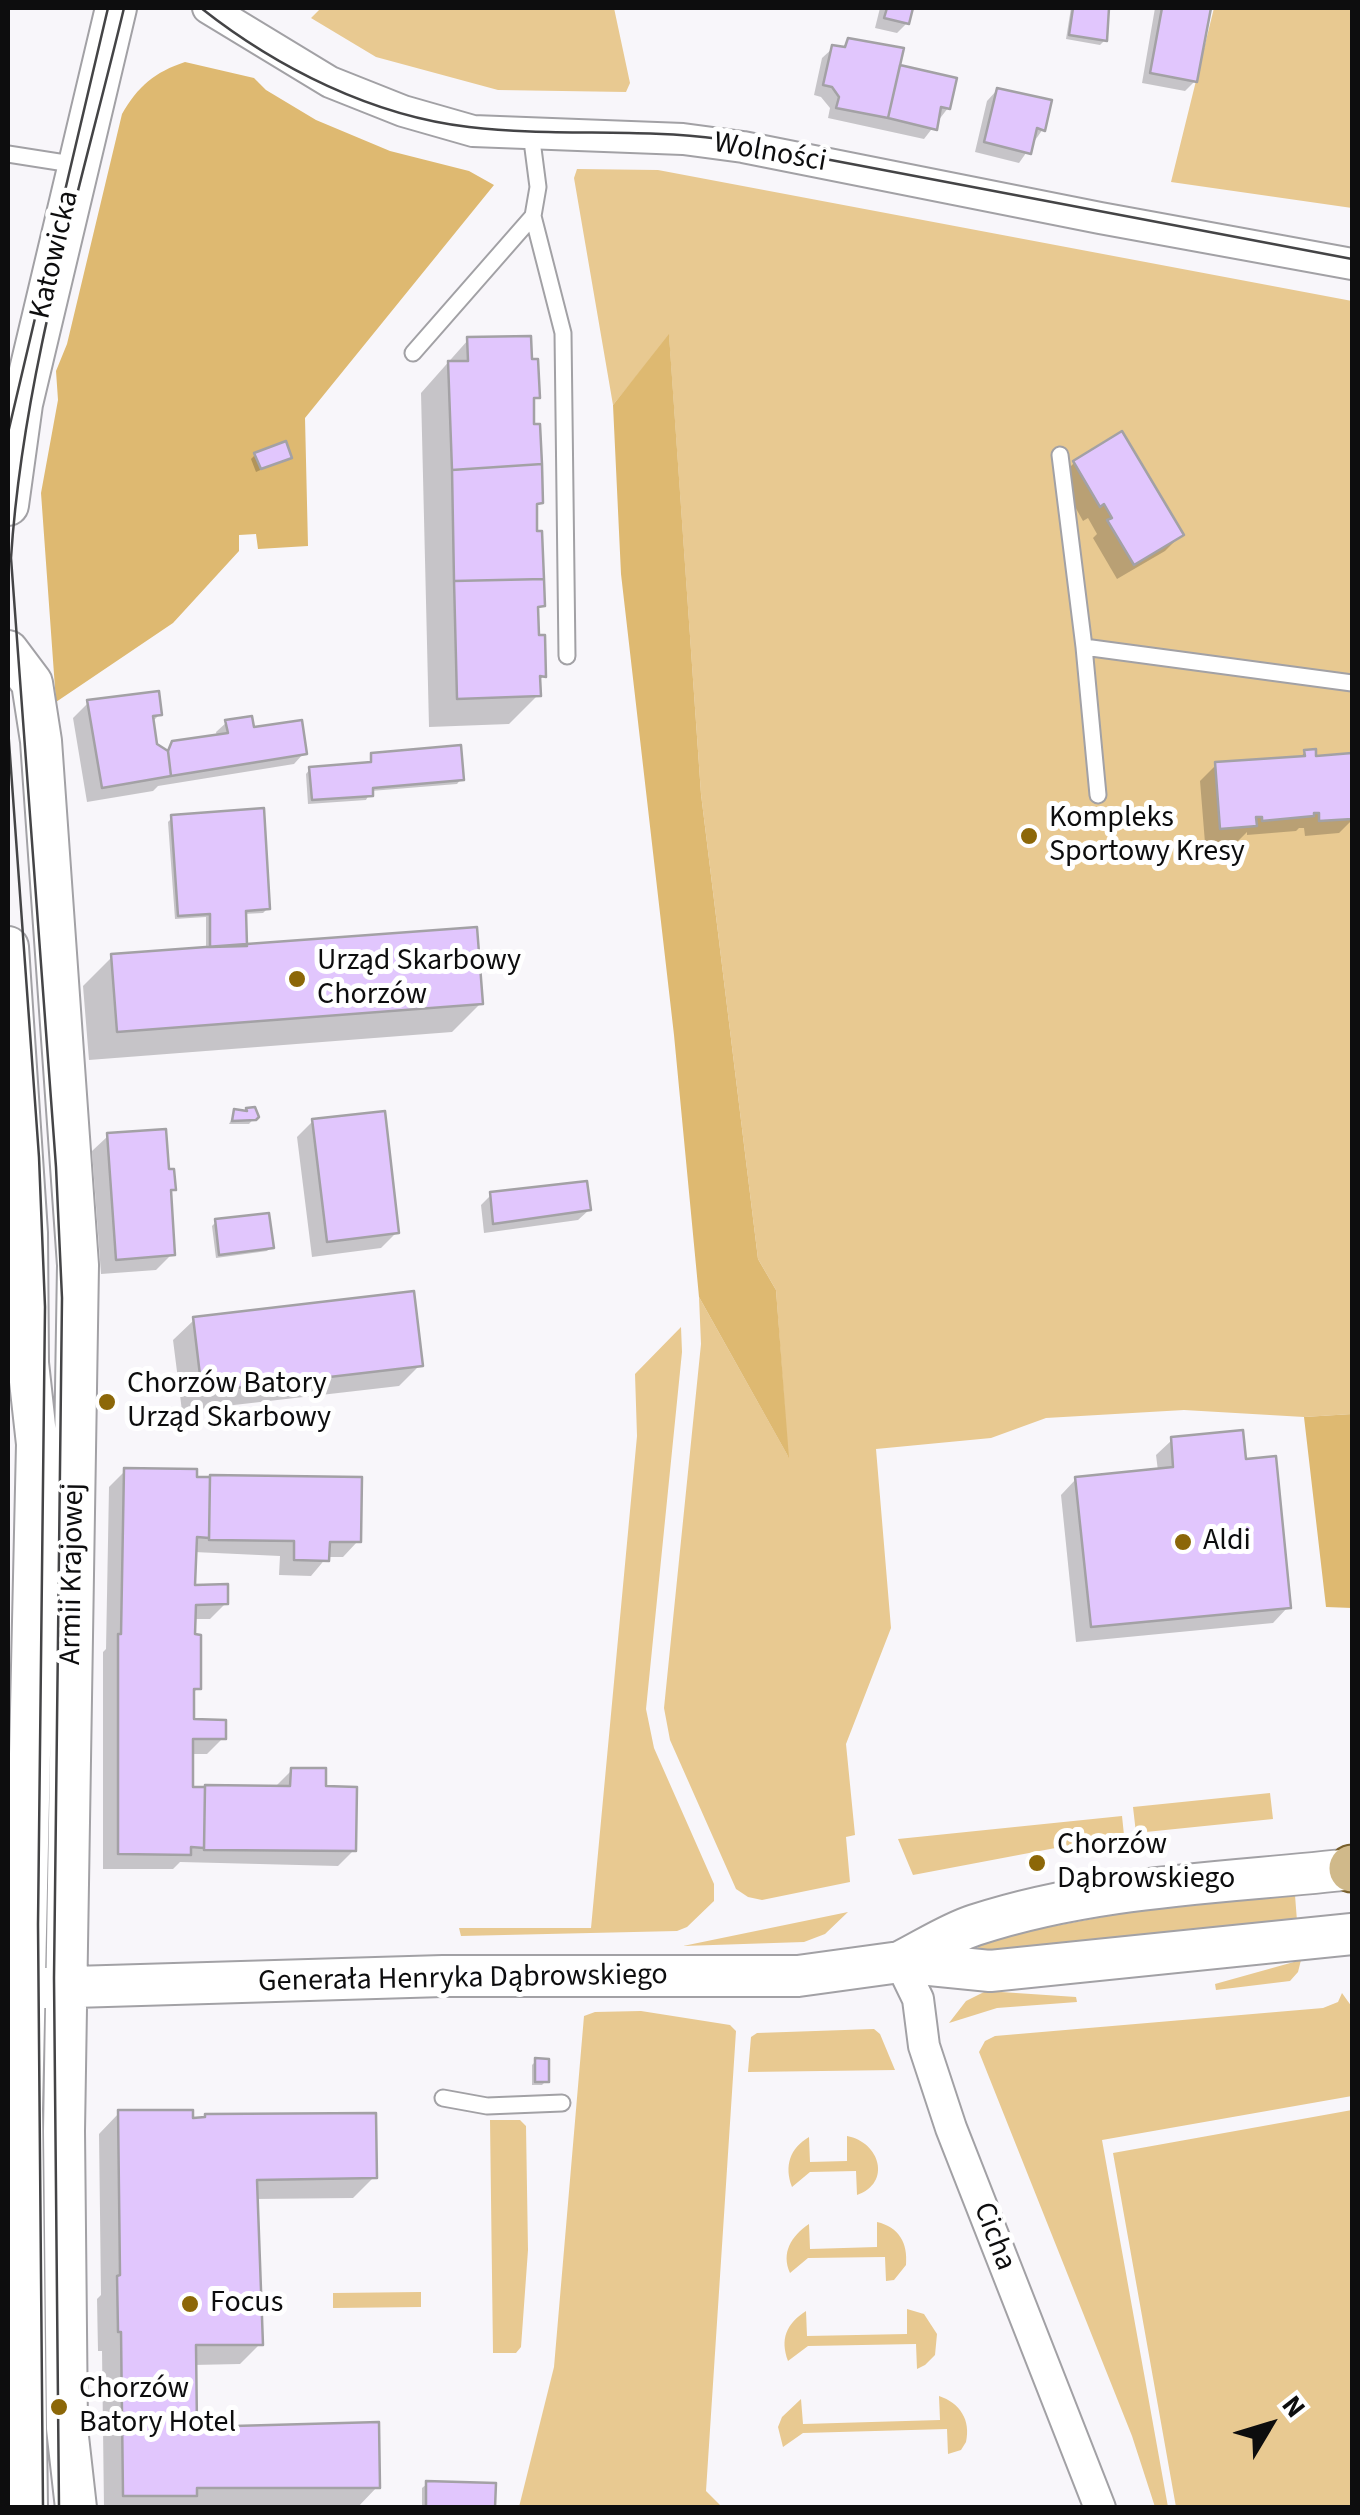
<!DOCTYPE html>
<meta charset="utf-8">
<style>
body{margin:0}
#map{position:relative;width:1360px;height:2515px;overflow:hidden;background:#f8f6fa;font-family:"Source Sans 3",sans-serif}
canvas{display:block}
.frame{position:absolute;inset:0;border:10px solid #0d0d0e;pointer-events:none}
.north{position:absolute;left:1220px;top:2375px;width:100px;height:100px;-webkit-text-stroke:8px #fff;paint-order:stroke;rotate:52deg;font-size:28px;font-weight:700;line-height:40px;text-align:center;color:#0d0d0e}
.north::after{content:'';display:block;margin:auto;width:35px;height:45px;background:#0d0d0e;clip-path:polygon(50% 0,100% 100%,50% 72%,0 100%)}
</style>
<div id="map">
<canvas width="1360" height="2515"></canvas>
<div class="frame"></div>
<div class="north">N</div>
</div>
<script>
const ctx = document.querySelector('canvas').getContext('2d');
ctx.lineJoin = 'round';
function paint(path, color) {
  ctx.fillStyle = color;
  ctx.fill(path, 'evenodd');
}
function trace(path, color, width, dash) {
  ctx.strokeStyle = color;
  ctx.lineWidth = width;
  ctx.lineCap = dash ? 'butt' : 'round';
  ctx.setLineDash(dash || []);
  ctx.stroke(path);
}
function write(font, color, halo, rows, align = 'center') {
  ctx.font = font + ' "Source Sans 3",sans-serif';
  ctx.lineWidth = 10;
  ctx.setLineDash([]);
  ctx.textBaseline = 'middle';
  ctx.strokeStyle = halo;
  ctx.fillStyle = color;
  for (const [text, x, y, turn = 0] of rows) {
    ctx.save();
    ctx.translate(x, y);
    ctx.rotate((+turn || 0) * Math.PI / 180);
    ctx.textAlign = isNaN(turn) ? turn : align;
    if (halo) ctx.strokeText(text, 0, 0);
    ctx.fillText(text, 0, 0);
    ctx.restore();
  }
}
paint(new Path2D(`
 M321,8H614L630,83L626,92L498,90L376,57L311,18Z
 M1214,8H1352V208L1171,182Z
 M577,169L658,170L1352,301V1414L1304,1417L1184,1410L1046,1418L991,1438L876,1449L891,1628L846,1744L855,1835L846,1837L850,1882L762,1900L748,1897L736,1889L670,1740L664,1708L701,1344L699,1297L788,1456L776,1290L758,1259L701,794L669,336L613,405L574,178Z
 M681,1327L682,1352L646,1709L654,1748L714,1884V1901L687,1927L677,1931L461,1936L459,1928H591L637,1436L635,1374Z
 M1270,1793L1273,1819L1136,1833L1133,1807Z
 M1122,1816L1124,1835L913,1875L898,1839Z
 M1295,1895L1297,1921L981,1952L977,1946L1017,1933L1129,1912Z
 M848,1912L825,1934L804,1942L683,1946Z
 M1301,1960L1298,1972L1290,1981L1216,1990L1215,1984Z
 M986,1991L1076,1997L1077,2002L997,2008L949,2023L966,2001Z
 M1342,1993L1352,2007V2096L1102,2140L1168,2507H1155L1132,2436L979,2052L985,2041L995,2036L1323,2008L1338,2002Z
 M641,2011L730,2025L736,2031L706,2491L722,2507H519L554,2367L584,2016L595,2012Z
 M874,2029L880,2034L895,2070L748,2072L751,2037L757,2033Z
 M1352,2110V2507H1176L1113,2153Z
 M490,2120H520L526,2126L528,2250L521,2347L516,2353H493Z
 M847,2136C880,2142 892,2183 857,2195L856,2171L810,2172L792,2187C784,2166 790,2148 809,2137L810,2162L847,2161Z
 M877,2222C899,2227 908,2243 906,2265L894,2280L886,2281L885,2257L808,2258L790,2273C781,2253 791,2236 809,2224L810,2249L877,2247Z
 M421,2292V2307L333,2308V2293Z
 M907,2309L924,2314L937,2334L935,2355L925,2365L917,2369L916,2344L808,2346L788,2361C780,2339 786,2324 806,2311L807,2336L907,2334Z
 M939,2396C960,2403 971,2420 966,2442L961,2450L948,2454L947,2429L803,2433L783,2447L778,2427L782,2417L801,2399L803,2424L940,2420Z`), '#e8c991');
paint(new Path2D(`
 M185,62L254,78L266,90L316,120L390,151L469,171L494,185L305,418L308,546L258,549L256,534L239,535V551L173,623L56,702L41,493L58,400L56,371L67,344L122,114C138,86 155,72 185,62Z
 M669,334L701,794L758,1259L776,1290L789,1458L699,1297L674,1035L621,574L613,405Z
 M1352,1414V1608L1326,1607L1304,1417Z`), '#deb971');
paint(new Path2D(`
 M880,8H911L907,23L897,33L875,28Z
 M1071,8L1106,9L1105,40L1100,45L1066,39Z
 M1155,8H1208L1195,81L1185,91L1142,83Z
 M849,41L948,108L924,139L828,118L830,108L821,97L814,95L822,58L833,48L841,49Z
 M997,90L1043,129L1019,163L975,152L987,101Z
 M468,340L537,397L531,403L540,502L534,508L542,605L536,612L544,676L537,682L538,695L509,724L429,727L421,393Z
 M255,455L289,457L256,472L251,459Z
 M1074,463L1181,535L1165,551L1117,579L1093,538L1097,534L1088,518L1083,521L1059,478Z
 M88,703L160,714L151,723L154,745L165,752L173,743L217,737L216,732L227,722L304,753L294,764L158,786L153,791L87,802L73,718Z
 M1305,752L1314,758L1350,756L1352,820L1339,833L1305,836L1304,828H1299L1296,831L1247,835V832L1238,841L1205,843L1200,781L1216,765L1299,759Z
 M372,756L461,779L457,784L371,791L366,800L308,804L306,774L310,769L368,765Z
 M172,818L268,908L263,913L243,914L245,947L481,1003L452,1032L89,1060L83,986L112,957L206,950V917L175,919L168,822Z
 M235,1112L256,1116L249,1124H229Z
 M313,1121L397,1232L381,1248L312,1257L297,1137Z
 M108,1136L167,1172L173,1189L168,1194L172,1254L156,1270L101,1274L92,1151Z
 M491,1195L589,1210L578,1220L484,1233L481,1205Z
 M216,1222L271,1247L267,1251L216,1258L212,1226Z
 M194,1320L420,1365L399,1386L182,1411L173,1340Z
 M1172,1440L1244,1462L1288,1607L1273,1623L1076,1642L1061,1495L1076,1479L1158,1471L1156,1455Z
 M125,1471L195,1479L358,1541L343,1557H327L311,1576L279,1575L280,1556L194,1552L193,1587L226,1603L210,1619H193L198,1688L191,1695V1722L223,1738L207,1754H190V1790L276,1786L292,1770L323,1788L354,1850L338,1866L180,1862L173,1869H103V1652L106,1649L109,1487Z
 M536,2061L546,2081L542,2085H532V2065Z
 M119,2113L191,2120L374,2177L353,2198L255,2199L260,2344L240,2364L193,2365L194,2429L377,2487L357,2508H104L102,2351H98L97,2299L101,2295L99,2134Z
 M427,2484L492,2508H422V2488Z`), '#0003');
const building = new Path2D(`
 M887,8H913L909,24L884,18Z
 M1073,8H1109L1107,41L1069,35Z
 M1162,8H1211L1197,82L1150,73Z
 M848,38L904,48L888,118L836,108L839,97L832,87L823,85L832,45L845,47Z
 M900,65L957,78L950,109L941,107L937,130L888,118Z
 M997,88L1052,100L1045,131L1037,128L1031,154L984,142Z
 M531,336L532,359H538L540,398H534V424H540L542,464L452,470L448,361H468L467,337Z
 M1122,431L1184,535L1134,565L1107,520L1112,518L1104,504L1100,507L1073,461Z
 M286,441L292,458L261,469L254,453Z
 M542,464L543,503L537,504V531H542L544,579L454,581L452,470Z
 M544,579L545,606L538,607L539,635H545L546,677L540,676L541,696L457,699L454,581Z
 M159,691L162,715L153,716L157,744L168,751L171,776L102,788L87,700Z
 M252,716L254,727L302,720L307,754L171,776L168,751L172,741L228,733L225,720Z
 M461,745L464,780L373,788V796L312,800L309,767L371,762V753Z
 M1316,749V756L1352,753V819L1319,821V813H1314V816L1262,821V817H1256L1257,826L1220,829L1215,762L1305,756L1304,750Z
 M264,808L270,909L246,911L247,946L210,947V914L178,916L171,815Z
 M477,927L483,1004L117,1032L111,954Z
 M255,1107L259,1117L256,1120L232,1121L234,1109L247,1111L246,1108Z
 M385,1111L399,1233L327,1242L312,1119Z
 M166,1129L169,1169H174L176,1190H171L175,1255L116,1260L107,1133Z
 M587,1181L591,1210L493,1224L490,1192Z
 M269,1213L274,1248L219,1255L215,1219Z
 M414,1291L423,1366L202,1392L193,1317Z
 M1243,1430L1246,1459L1276,1456L1291,1608L1091,1627L1075,1477L1173,1467L1171,1437Z
 M124,1468L197,1469V1477H210L209,1538L197,1537L195,1585L228,1584V1604L196,1605L195,1634L201,1635V1689H194V1719L226,1720V1739H193V1787H205L204,1848L191,1847V1855L118,1854V1634H121Z
 M210,1475L362,1477L361,1542H330L329,1561L294,1560V1541L209,1540Z
 M291,1768H326V1786L357,1787L356,1851L204,1850L205,1785L290,1786Z
 M535,2058L549,2059V2082H535Z
 M118,2110H193V2118L205,2117V2114L376,2113L377,2178L257,2180L263,2345H196L197,2427L379,2422L380,2488H197V2496H123L121,2332H118L117,2276L120,2275Z
 M426,2481L496,2483L495,2508H426Z`);
paint(building, '#e1c6fd');
trace(building, '#a3a1a5', 2.5);
const lane = new Path2D(`
 M8,154L78,165
 M533,216L563,333L567,656
 M413,353L533,216L538,187L531,133
 M1060,455L1084,647L1352,683
 M1084,647L1098,795
 M443,2098L487,2106L562,2103`);
const street = new Path2D(`
 M208,8L330,82L403,111L473,131L683,139L743,147L1100,218L1352,264
 M900,1962L918,1999L924,2046L951,2128L1100,2508`);
const secondary = new Path2D(`
 M8,505L22,404L116,8
 M8,651L32,683L41,741L78,1265L64,2131L67,2428L76,2508
 M8,947L27,1233L28,1363L37,1444L22,2109L27,2508
 M900,1962C924,1950 950,1933 975,1925C1097,1885 1227,1883 1352,1869
 M40,1988L443,1976H798L900,1962L990,1971L1352,1934`);
const primary = new Path2D(`
 M1352,1869V1868`);
trace(lane, '#a2a1a5', 19);
trace(street, '#a2a1a5', 34);
trace(secondary, '#a2a1a5', 44);
trace(primary, '#785f2c', 49);
trace(lane, '#fff', 15);
trace(street, '#fff', 30);
trace(secondary, '#fff', 40);
trace(primary, '#d0b98a', 45);
trace(new Path2D(`
 M201,8C277,68 373,116 469,127C553,137 637,128 720,139L1352,259
 M8,433L108,8
 M8,728L39,1157L45,1307L38,1924L43,2508
 M59,2508L54,1978L62,1298L56,1167L11,558C23,372 81,188 124,8`), '#444446', 2.5);
for (const [x, y, r, color] of [
 [1029,836,10,"#8c6708"],
 [297,979,10,"#8c6708"],
 [107,1402,10,"#8c6708"],
 [1183,1542,10,"#8c6708"],
 [1037,1863,10,"#8c6708"],
 [190,2304,10,"#8c6708"],
 [59,2407,10,"#8c6708"]
]) {
  const dot = new Path2D();
  dot.arc(x, y, r, 0, 2 * Math.PI);
  ctx.fillStyle = color;
  ctx.fill(dot);
  trace(dot, '#fff', 4);
}
write('30px', '#0d0d0e', '#fff', [
 ["Wolności",770,154,10],
 ["Katowicka",56,255,-77],
 ["Armii Krajowej",74,1574,-89],
 ["Generała Henryka Dąbrowskiego",463,1980,-1],
 ["Cicha",993,2237,69]
]);
write('30px', '#0d0d0e', '#fff', [
 ["Kompleks",1049,819],
 ["Sportowy Kresy",1049,853],
 ["Urząd Skarbowy",317,962],
 ["Chorzów",317,996],
 ["Chorzów Batory",127,1385],
 ["Urząd Skarbowy",127,1419],
 ["Aldi",1203,1542],
 ["Chorzów",1057,1846],
 ["Dąbrowskiego",1057,1880],
 ["Focus",210,2304],
 ["Chorzów",79,2390],
 ["Batory Hotel",79,2424]
], 'left');
</script>
